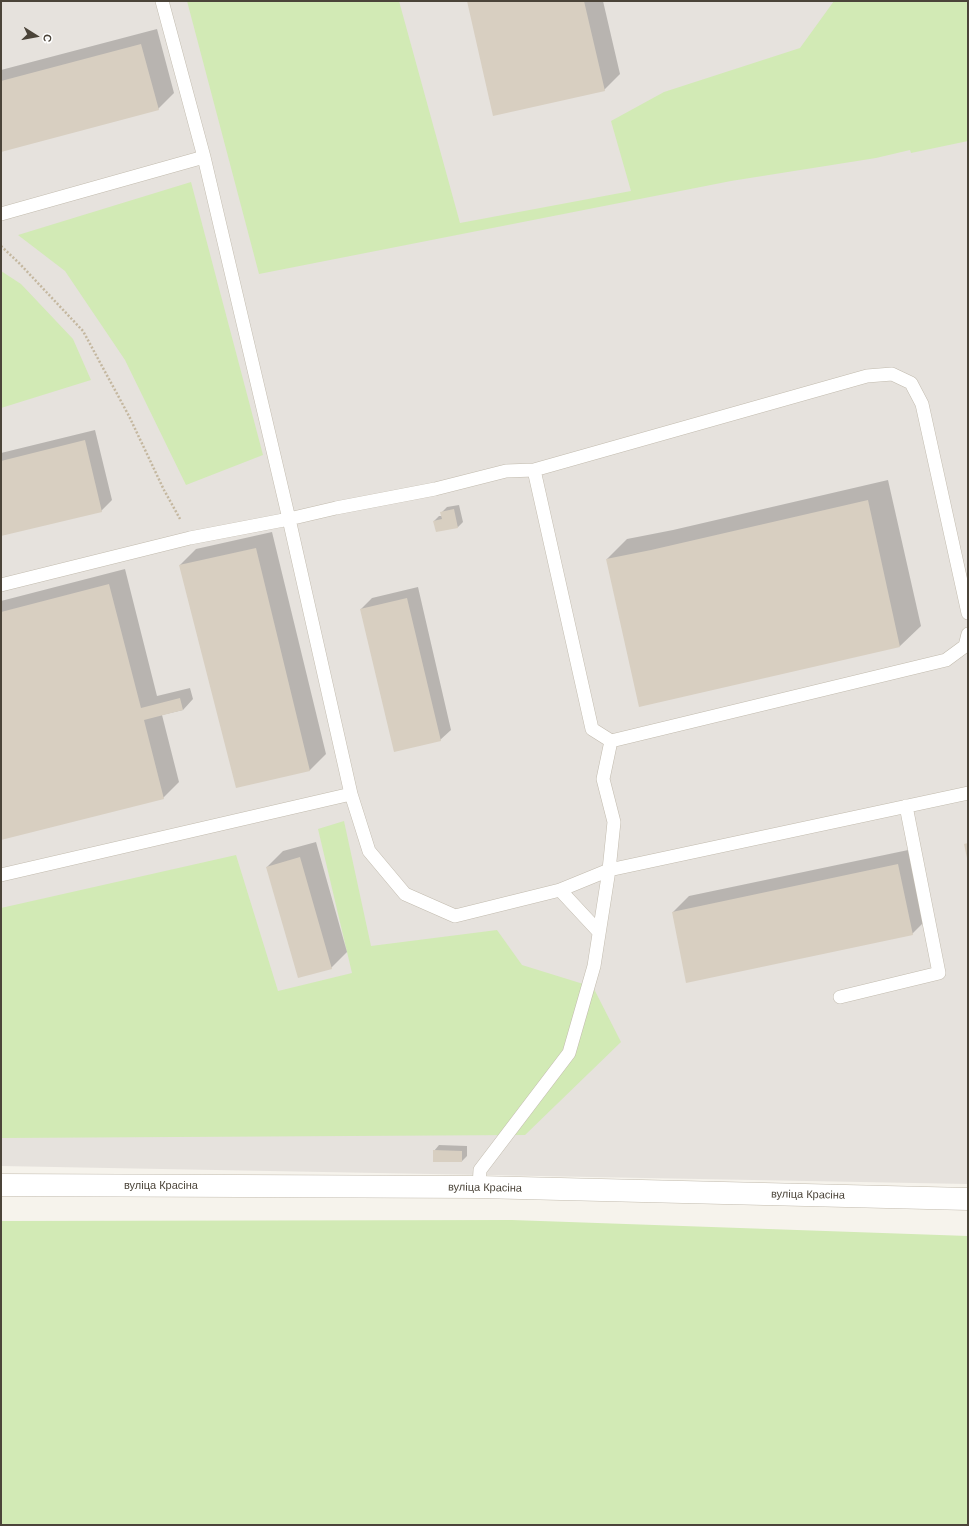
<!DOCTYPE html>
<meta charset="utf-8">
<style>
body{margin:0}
#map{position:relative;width:969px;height:1526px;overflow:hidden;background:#f6f3ec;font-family:Helvetica,sans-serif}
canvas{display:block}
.frame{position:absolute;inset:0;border:2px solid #4b4439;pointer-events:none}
.north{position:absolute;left:16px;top:16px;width:40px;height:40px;-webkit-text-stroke:3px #fff;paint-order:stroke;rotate:101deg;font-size:11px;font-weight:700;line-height:16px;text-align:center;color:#4b4439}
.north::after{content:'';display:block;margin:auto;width:14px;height:18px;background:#4b4439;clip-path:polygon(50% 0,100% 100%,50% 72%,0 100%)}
</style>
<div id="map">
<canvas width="969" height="1526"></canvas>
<div class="frame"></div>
<div class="north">С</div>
</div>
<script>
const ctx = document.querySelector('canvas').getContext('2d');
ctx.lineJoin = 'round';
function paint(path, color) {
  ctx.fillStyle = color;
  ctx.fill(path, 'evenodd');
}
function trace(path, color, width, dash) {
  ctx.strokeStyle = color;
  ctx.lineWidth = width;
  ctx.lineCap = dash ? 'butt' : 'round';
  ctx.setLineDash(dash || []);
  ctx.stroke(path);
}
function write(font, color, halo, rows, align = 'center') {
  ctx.font = font + ' Helvetica,sans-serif';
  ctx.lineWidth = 4;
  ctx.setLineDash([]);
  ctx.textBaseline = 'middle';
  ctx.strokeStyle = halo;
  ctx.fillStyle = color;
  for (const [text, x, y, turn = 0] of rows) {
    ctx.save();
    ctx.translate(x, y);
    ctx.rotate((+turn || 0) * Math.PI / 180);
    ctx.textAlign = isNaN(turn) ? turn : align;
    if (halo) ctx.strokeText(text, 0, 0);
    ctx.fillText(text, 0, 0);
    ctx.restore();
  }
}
paint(new Path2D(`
 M1,1H968V1184L1,1166Z`), '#e6e2dd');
paint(new Path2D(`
 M187,1H399L460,223L631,191L611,121L664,92L800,48L834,1H968V141L911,153L910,150L876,158L731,181L259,274Z
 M191,182L263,455L186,485L125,360L65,271L18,235Z
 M1,271L21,284L73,339L91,380L1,408Z
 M344,821L371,946L497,930L522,965L593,987L621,1042L525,1135L1,1138V908L236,855L278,991L352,973L318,829Z
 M512,1220L968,1236V1525H1V1221Z`), '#d2eab5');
paint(new Path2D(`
 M468,1H603L620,74L604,90Z
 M157,29L174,93L158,109L1,151V70Z
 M95,430L112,500L101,511L1,535V453Z
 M888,480L921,626L900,646L640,706L607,559L627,539L673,530Z
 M459,505L463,522L458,527L434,521L439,516H442V512L447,507Z
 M272,532L326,754L310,770L237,787L180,565L196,549Z
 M125,569L157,696L190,688L193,699L183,710L162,715L179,782L163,798L1,839V601Z
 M418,587L451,730L440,740L361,609L372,598Z
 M316,842L347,952L331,968L267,867L283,851Z
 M913,849L928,918L912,934L673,912L689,896Z
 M439,1145L467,1146V1156L462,1161L434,1151Z`), '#0003');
paint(new Path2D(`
 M467,1H584L605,91L493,116Z
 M141,44L159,110L1,152V81Z
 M85,440L102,512L1,536V461Z
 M868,500L900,647L639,707L606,559L651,550Z
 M454,509L458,528L436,532L433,521L442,519L440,512Z
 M256,548L310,771L236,788L179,565Z
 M109,584L141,708L180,698L183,710L144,720L164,799L1,840V612Z
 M407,598L441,741L394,752L360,609Z
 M968,843V858H967L964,844Z
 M300,857L332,969L298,978L266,867Z
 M898,864L913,935L686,983L672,912Z
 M433,1150L462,1151V1162H433Z`), '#d8cfc1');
const service = new Path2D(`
 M1,214L204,157
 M534,470L592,729L611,741L946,660L965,646L968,634
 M1,585L190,538L289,519L204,157L162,1
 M351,794L369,851L405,894L455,916L560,890L609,870L968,793
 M1,875L351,794L289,519L336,508L435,489L506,471L534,470L867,376L892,374L911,383L922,404L968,613
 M560,890L599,932
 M840,997L939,973L906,806
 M479,1187L480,1170L569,1053L594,966L609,870L614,822L603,779L611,741`);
const tertiary = new Path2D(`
 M1,1185L479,1187L968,1199`);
trace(service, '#c2bbae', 14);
trace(tertiary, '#c2bbae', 23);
trace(new Path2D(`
 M1,246L20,264L83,331L129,416L164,490L180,519`), '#c4b79f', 2.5, [2, 2]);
trace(service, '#fff', 13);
trace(tertiary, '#fff', 22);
write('11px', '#4b4439', '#fff', [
 ["вуліца Красіна",161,1186],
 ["вуліца Красіна",485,1188,1],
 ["вуліца Красіна",808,1195,1]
]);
</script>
